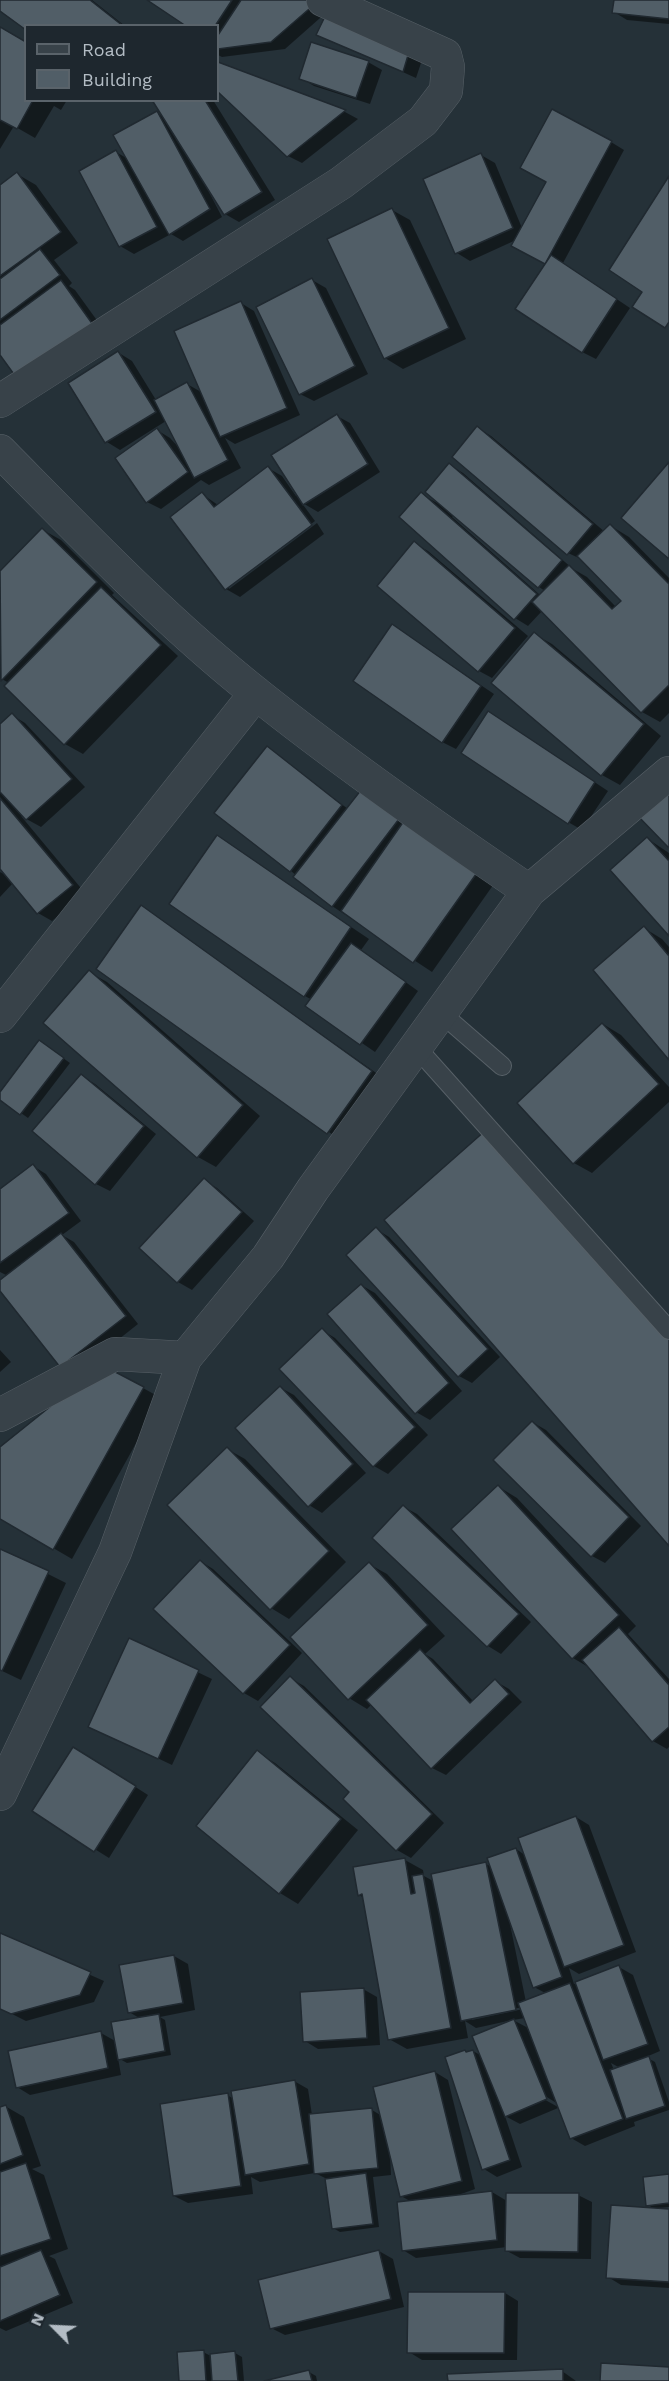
<!DOCTYPE html>
<style>
body{margin:0}
#map{position:relative;width:669px;height:2381px;overflow:hidden;background:#253138;font-family:"Work Sans",sans-serif}
canvas{display:block}
.legend{position:absolute;left:24px;top:24px;width:195px;height:78px;box-sizing:border-box;background:#1e272e;border:2px solid #5a636a;margin:0;padding:8px 10px;list-style:none;font-size:18px;color:#b4bdc5}
.legend li{display:flex;align-items:center;gap:12px;height:30px}
.legend b{width:30px;border:2px solid #5a636a}
.north{position:absolute;left:24px;top:2297px;width:60px;height:60px;-webkit-text-stroke:4px #1e272e;paint-order:stroke;rotate:294deg;font-size:16px;font-weight:700;line-height:24px;text-align:center;color:#b4bdc5}
.north::after{content:'';display:block;margin:auto;width:21px;height:27px;background:#b4bdc5;clip-path:polygon(50% 0,100% 100%,50% 72%,0 100%)}
</style>
<div id="map">
<canvas width="669" height="2381"></canvas>
<ul class="legend">
<li><b style="height:8px;background:#384249"></b>Road</li>
<li><b style="height:16px;background:#515e67"></b>Building</li>
</ul>
<div class="north">N</div>
</div>
<script>
const ctx = document.querySelector('canvas').getContext('2d');
ctx.lineJoin = 'round';
function paint(path, color) {
  ctx.fillStyle = color;
  ctx.fill(path, 'evenodd');
}
function trace(path, color, width, dash) {
  ctx.strokeStyle = color;
  ctx.lineWidth = width;
  ctx.lineCap = dash ? 'butt' : 'round';
  ctx.setLineDash(dash || []);
  ctx.stroke(path);
}
paint(new Path2D(`
 M0,0H92L125,26H26L0,9Z
 M150,0H307L328,11L285,49L222,57L218,55V26H189Z
 M615,0H669V24L627,20L614,12Z
 M0,28L26,100H67L61,110L54,106L35,138L14,126L0,149Z
 M318,34L425,51L416,78Z
 M368,62L382,70L370,104L314,86L301,78Z
 M218,63L345,112L358,119L302,163L288,156L218,90Z
 M154,100H213L275,200L239,222L225,214L211,191L209,192L222,217L183,241L171,234L134,254L120,246L116,152L128,159L156,113L164,117Z
 M611,142L624,150L563,263L630,308L596,359L582,352L547,264L513,245L516,240L470,261L457,253L481,155L495,163L522,228Z
 M17,174L36,185L78,243L54,260L72,283L69,286L75,290L109,337L0,352V187Z
 M392,210L410,220L466,339L403,369L385,358Z
 M312,280L326,288L368,374L314,401L300,394Z
 M241,303L254,311L300,415L235,444L225,438L241,468L209,485L201,480L161,509L147,502L157,430L170,438L182,451L166,421L120,450L107,442L70,384L119,353L132,361L156,400L187,384L203,393Z
 M337,416L350,423L380,472L318,512L301,502L315,521L229,586V589L317,523L324,534L240,597L226,589L172,517L202,494L218,505L268,468L282,476L296,496Z
 M478,428L491,436L605,532L611,526L629,537L669,578V713L660,722L642,712L542,611L528,626L515,618L421,494L439,504L450,465L463,473L573,569L587,577L616,607L623,601L583,560L568,553ZM454,515L539,587L545,591L540,595L452,517Z
 M43,530L61,540L114,593L112,595L178,656L83,754L65,744L9,683L0,678V574Z
 M414,543L428,551L528,636L492,678L479,671Z
 M405,634L494,694L456,749L442,742Z
 M534,634L552,644L661,736L620,785L602,775L493,683Z
 M12,715L25,723L85,787L41,827L21,816L85,893L52,921L38,913L13,883L0,897V872L8,876L0,867V726Z
 M502,721L608,791L582,830L568,822Z
 M267,748L348,809L361,792L496,881L432,972L332,906L291,871Z
 M218,837L369,939L361,950L418,991L375,1052L308,1006L312,1000L305,996Z
 M648,839L669,853V934Z
 M141,907L389,1082L346,1144L98,969Z
 M644,928L662,939L669,947V1058Z
 M89,972L107,982L260,1116L216,1167L198,1157Z
 M603,1024L621,1035L669,1087V1102L592,1173L574,1163Z
 M46,1046L70,1063L28,1118L0,1098V1095Z
 M82,1076L95,1084L156,1134L110,1191L96,1184Z
 M33,1166L46,1174L81,1221L62,1235L74,1242L138,1324L75,1374L0,1288V1282L8,1276L0,1272V1190Z
 M204,1180L217,1188L254,1221L192,1290L178,1282L142,1248Z
 M376,1229L389,1237L500,1357L472,1383L459,1376Z
 M361,1285L375,1293L462,1391L430,1420L416,1412Z
 M322,1330L335,1338L428,1435L388,1474L374,1466L281,1369Z
 M0,1350L11,1362L0,1372Z
 M143,1388L161,1398L72,1559L0,1517V1449Z
 M281,1388L294,1395L366,1473L322,1513L309,1505Z
 M532,1422L546,1430L641,1526L605,1563L592,1556Z
 M227,1449L245,1459L346,1562L289,1619L271,1608Z
 M499,1487L517,1498L636,1626L628,1634L669,1679V1747L667,1749L653,1741L590,1668L573,1658Z
 M404,1507L417,1514L531,1622L501,1654L488,1646L374,1538Z
 M0,1550L66,1583L21,1680L0,1670Z
 M200,1561L213,1569L302,1653L258,1701L244,1693L155,1609Z
 M369,1564L387,1574L445,1636L425,1654L433,1659L474,1702L495,1681L509,1689L522,1702L446,1775L432,1768L372,1704L367,1709L349,1698Z
 M130,1640L212,1679L172,1765L90,1726Z
 M290,1678L304,1686L444,1823L411,1858L397,1850L345,1799L351,1792Z
 M257,1752L275,1763L358,1830L298,1904L280,1893L198,1826Z
 M87,1756L148,1795L109,1858L34,1811Z
 M576,1817L589,1825L636,1952L579,1974L569,1968L574,1984L619,1967L633,1975L660,2051L646,2057L655,2062L669,2102V2110L634,2122L635,2126L585,2146L571,2138L558,2108L520,2124L505,2116L522,2167L497,2177L484,2169L473,2051L482,2056L508,2021L476,2028L465,2021L468,2038L407,2049L389,2039L364,1898L359,1895L405,1860L423,1870L424,1876L435,1882L486,1864L492,1867L516,1849L525,1855ZM510,1924L534,1987L547,1994L526,2002ZM523,2007V2009L472,2020V2017ZM525,2018L530,2029L513,2020ZM611,2063L620,2068L614,2070ZM542,2094L558,2104V2107L540,2097Z
 M0,1935L104,1981L94,2002L26,2021L0,2008Z
 M174,1956L188,1964L195,2010L160,2017L165,2020L171,2055L127,2063L118,2058L121,2075L30,2095L17,2087L101,2033L117,2042L141,2019L129,2012Z
 M363,1989L377,1997L380,2045L318,2049L305,2041Z
 M435,2072L448,2080L475,2189L453,2197L492,2192L507,2201L578,2195L592,2202L591,2259L520,2258L507,2251V2247L416,2258L403,2250L410,2201L401,2196L390,2151L391,2175L373,2177L379,2227L340,2232L333,2228L327,2179L315,2173L260,2182L251,2177L253,2194L188,2203L174,2196L227,2095L234,2099L294,2081L308,2089L312,2115L372,2110L382,2116Z
 M5,2106L24,2117L41,2166L32,2169L44,2175L68,2249L49,2256L55,2259L73,2303L6,2331L0,2328V2108Z
 M669,2175V2207L658,2208L669,2211V2288L621,2285L608,2277L656,2210L648,2205Z
 M379,2251L393,2259L404,2307L285,2335L271,2328Z
 M505,2293L518,2301L517,2360H422L409,2352Z
 M203,2352L209,2355L235,2353L242,2357L244,2381H180Z
 M562,2371L576,2381H449Z
 M309,2372L316,2376L317,2381H271Z`), '#0007');
const building = new Path2D(`
 M0,0H90L123,26H26V30L0,11Z
 M147,0H232L215,26H186Z
 M241,0H310L316,3L271,42L218,49V35Z
 M614,0H669V19L612,13Z
 M330,6L412,42L403,72L316,35Z
 M0,27L26,42V100H33L17,129L0,120Z
 M311,42L369,61L356,98L299,79Z
 M218,62L346,110L287,157L218,92Z
 M152,100H205L262,192L224,215Z
 M552,109L612,141L545,264L511,246L546,182L520,168Z
 M157,111L210,209L169,235L113,135Z
 M116,150L157,227L119,247L79,171Z
 M481,153L513,228L455,254L423,179Z
 M17,172L61,232L0,276V185Z
 M669,176V322L665,328L632,307L642,292L609,270Z
 M392,208L449,328L384,359L327,239Z
 M40,249L60,275L0,320V279Z
 M551,255L617,299L582,353L515,309Z
 M312,278L355,366L299,395L256,307Z
 M61,280L96,329L21,384L0,355V325Z
 M241,301L287,408L220,437L174,331Z
 M118,351L156,412L105,443L68,383Z
 M187,382L228,460L194,478L154,400Z
 M337,414L368,464L303,505L271,455Z
 M477,426L593,524L567,555L452,457Z
 M157,428L188,472L146,503L115,458Z
 M669,462V559L621,518Z
 M449,463L562,560L538,588L425,492Z
 M268,466L312,525L225,590L170,517L202,492L214,507Z
 M421,492L537,594L514,620L399,517Z
 M610,524L669,584V685L641,713L532,602L569,565L612,609L621,601L577,556Z
 M42,528L97,582L1,681L0,571Z
 M414,541L515,628L478,672L377,586Z
 M101,587L161,645L64,745L4,686Z
 M392,624L481,686L442,743L353,681Z
 M534,632L644,724L601,776L491,683Z
 M488,711L595,782L568,824L461,753Z
 M12,713L72,779L26,820L0,792V724Z
 M267,746L342,805L290,872L214,813Z
 M669,782V848L636,814Z
 M361,790L399,819L332,907L293,877Z
 M0,798L73,885L37,914L0,869Z
 M406,818L479,870L413,963L341,911Z
 M217,835L351,927L304,997L169,904Z
 M647,837L669,861V936L610,870Z
 M141,905L372,1071L327,1134L96,969Z
 M644,926L669,956V1060L593,970Z
 M351,943L406,982L360,1045L305,1006Z
 M89,970L243,1105L197,1158L43,1023Z
 M602,1023L659,1084L573,1164L517,1103Z
 M39,1040L64,1058L20,1115L0,1100V1092Z
 M81,1074L144,1126L95,1185L32,1131Z
 M486,1130L669,1339V1546L384,1220Z
 M33,1164L69,1213L0,1263V1189Z
 M204,1178L242,1212L177,1283L139,1248Z
 M376,1227L488,1349L458,1377L346,1255Z
 M61,1233L126,1316L60,1367L0,1291V1280Z
 M361,1284L449,1383L415,1414L327,1314Z
 M322,1328L415,1427L373,1467L279,1369Z
 M102,1365L144,1387L53,1550L0,1519V1447Z
 M280,1386L353,1464L308,1507L235,1428Z
 M532,1421L629,1517L591,1557L493,1460Z
 M227,1447L329,1551L270,1610L167,1505Z
 M498,1485L619,1615L572,1659L451,1529Z
 M403,1505L519,1614L487,1647L372,1538Z
 M0,1549L49,1571L2,1671L0,1670Z
 M200,1560L290,1645L243,1694L153,1609Z
 M369,1562L428,1625L348,1700L290,1637Z
 M619,1627L669,1685V1727L652,1742L582,1660Z
 M129,1638L199,1670L158,1759L88,1727Z
 M420,1649L470,1703L495,1679L509,1694L431,1769L366,1700Z
 M290,1676L432,1814L396,1851L343,1799L349,1792L260,1707Z
 M73,1747L136,1786L94,1852L32,1811Z
 M257,1750L341,1819L279,1894L196,1826Z
 M576,1816L624,1945L564,1967L518,1838Z
 M516,1848L562,1977L533,1988L487,1858Z
 M405,1858L411,1894L415,1893L412,1876L423,1874L451,2028L388,2040L362,1894L358,1896L353,1867Z
 M486,1862L516,2010L461,2021L431,1874Z
 M0,1933L91,1972L80,1995L11,2014L0,2009Z
 M174,1955L183,2003L128,2013L119,1965Z
 M619,1965L648,2044L603,2060L575,1982Z
 M570,1983L623,2119L570,2139L518,2003Z
 M364,1988L367,2038L303,2042L300,1992Z
 M159,2014L165,2051L118,2060L111,2022Z
 M514,2019L547,2099L505,2117L472,2036Z
 M101,2031L108,2068L16,2088L8,2051Z
 M465,2050L466,2052L473,2050L510,2160L482,2170L445,2057Z
 M649,2056L665,2106L626,2119L610,2070Z
 M435,2071L462,2181L400,2197L373,2087Z
 M295,2080L309,2164L245,2175L231,2091Z
 M228,2093L241,2186L173,2196L160,2104Z
 M6,2105L23,2155L0,2164V2107Z
 M372,2108L378,2168L314,2174L309,2114Z
 M26,2163L51,2239L0,2256V2172Z
 M366,2173L373,2224L332,2229L325,2179Z
 M669,2174V2203L646,2206L643,2177Z
 M492,2191L497,2240L402,2251L397,2202Z
 M506,2193H579L578,2252L505,2251Z
 M611,2205L669,2209V2282L606,2278Z
 M41,2250L60,2295L0,2321V2267Z
 M379,2250L391,2299L270,2329L258,2280Z
 M408,2292H505L504,2353H407Z
 M204,2350L206,2381H179L177,2352Z
 M235,2351L238,2381H212L210,2354Z
 M601,2363L669,2367V2381H600Z
 M563,2369V2381H448L447,2374Z
 M309,2370L312,2381H264Z`);
paint(building, '#515e67');
trace(building, '#202930', 1.5);
const lane = new Path2D(`
 M441,1013L502,1066
 M416,1047L669,1330`);
const street = new Path2D(`
 M0,401L341,183L423,121L446,91L448,67L445,55L323,0
 M0,451C83,535 165,621 257,694C345,764 436,828 529,891
 M0,1016L256,693
 M0,1415L115,1354L185,1358
 M0,1794L115,1552L185,1358L268,1257L313,1189L529,891L669,773`);
trace(lane, '#576067', 20);
trace(street, '#576067', 34);
trace(lane, '#384249', 18);
trace(street, '#384249', 33);
</script>
